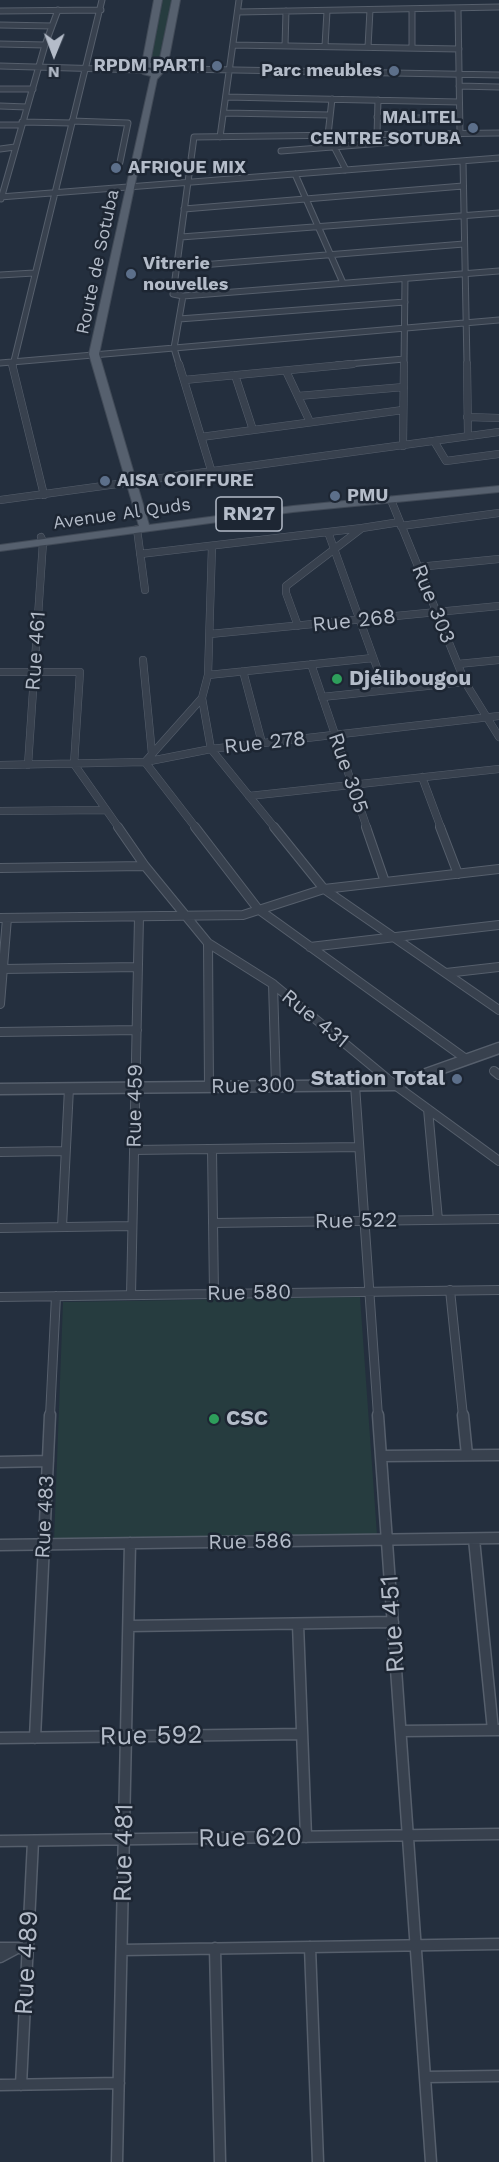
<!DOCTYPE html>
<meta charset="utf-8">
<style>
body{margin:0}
#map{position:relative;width:499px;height:2162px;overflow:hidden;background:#242f3e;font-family:"Work Sans",sans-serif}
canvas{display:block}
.north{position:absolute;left:24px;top:24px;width:60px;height:60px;-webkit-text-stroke:4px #1d2633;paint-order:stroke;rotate:181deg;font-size:16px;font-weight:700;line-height:24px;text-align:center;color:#b4bcc9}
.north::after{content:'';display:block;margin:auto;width:21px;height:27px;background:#b4bcc9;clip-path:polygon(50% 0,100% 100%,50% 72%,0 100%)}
</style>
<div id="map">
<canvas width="499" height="2162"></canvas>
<div class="north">N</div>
</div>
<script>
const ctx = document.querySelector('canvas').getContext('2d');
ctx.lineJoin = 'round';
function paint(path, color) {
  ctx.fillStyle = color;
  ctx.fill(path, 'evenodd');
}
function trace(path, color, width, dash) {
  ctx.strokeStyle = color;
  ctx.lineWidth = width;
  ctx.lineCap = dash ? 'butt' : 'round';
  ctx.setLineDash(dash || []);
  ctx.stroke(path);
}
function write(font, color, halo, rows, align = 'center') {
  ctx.font = font + ' "Work Sans",sans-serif';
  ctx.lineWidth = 5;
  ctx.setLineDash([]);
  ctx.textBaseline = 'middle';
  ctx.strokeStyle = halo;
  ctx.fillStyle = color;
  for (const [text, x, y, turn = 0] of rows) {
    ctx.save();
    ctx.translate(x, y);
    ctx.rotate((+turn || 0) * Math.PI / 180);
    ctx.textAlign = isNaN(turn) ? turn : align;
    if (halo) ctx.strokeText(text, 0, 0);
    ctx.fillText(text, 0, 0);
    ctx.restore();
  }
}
paint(new Path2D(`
 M161,0H174L160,62H148Z
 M360,1297L377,1535L54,1541L63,1302Z`), '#263c3f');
const minorFar3 = new Path2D(`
 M458,8L460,134
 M412,9V48
 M0,11L101,10
 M238,12L499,7
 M0,25L52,26
 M0,44L45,45
 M233,45L459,49
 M285,46L286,11
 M325,46L327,11
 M368,47L370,10
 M0,66L141,70
 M162,66L183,69L499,75
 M459,86L499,87
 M0,89H33
 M226,97L459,102
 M332,99L328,135L346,170
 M0,106L27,107
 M224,113L330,115
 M377,117L459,119
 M72,121L128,123L120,162
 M22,122L72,123
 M0,125H22
 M377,135L378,100
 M220,137L239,0
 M0,149L15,147
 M281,151L396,142L399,140L396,134
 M463,161L467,365
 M295,174L343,283
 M0,197L499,158
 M1,199L45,45L58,10
 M184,209L463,186
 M181,237L499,213
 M176,267L464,244
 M0,275L34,273
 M183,296L499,271
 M179,319L405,302
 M0,363L499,320
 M13,365L102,0
 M179,365L174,348L183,296L173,294L194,137L499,133
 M337,365L404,359
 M404,365L405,279`);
const minorFar2 = new Path2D(`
 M12,364L44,495
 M179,364L212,473
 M467,364L468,436
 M286,371L310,422
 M235,375L253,430
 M184,380L353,364
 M298,396L404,387
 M467,417L499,418
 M201,437L403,410
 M434,441L446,461L499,454
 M403,446L404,364
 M0,500L499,432
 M391,500L465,682L499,737
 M401,526L499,513
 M137,529L145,590
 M328,532L385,690
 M140,554L362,528
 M418,567L499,559
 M298,626L286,593V586L362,528L400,522
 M210,634L499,606
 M143,660L152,754
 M311,664L367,828
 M458,664L499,660
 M243,671L262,743
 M0,672H80L74,764
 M208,675L373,658
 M322,697L465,682
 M202,698L211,749L275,828
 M74,764L119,828
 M0,765L145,762L211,749L499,716
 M28,765L43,542L41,537
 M422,777L441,828
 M249,796L499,769
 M0,811L106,810
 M196,828L145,762L202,698L208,675L212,546`);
const minorFar1 = new Path2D(`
 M118,827L145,866L208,943L273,984L395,1085L499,1161
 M195,827L258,909L466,1059
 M274,827L324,889L499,1010
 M366,827L385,882
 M440,827L458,874
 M0,868L145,866
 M0,918L243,915L324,889L499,869
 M208,943L209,1087
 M310,947L499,925
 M3,969L138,967
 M446,973L499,967
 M273,984L276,1086
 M0,1004L7,918
 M0,1032L137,1030
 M494,1071L499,1075
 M355,1085L378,1416
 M428,1109L438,1220
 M212,1149L214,1294
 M134,1150L359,1147
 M0,1152L65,1151
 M213,1223L499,1219
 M62,1227L69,1088
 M0,1228L132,1226
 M450,1290L463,1416
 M131,1295L139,917
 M0,1297L499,1290
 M50,1416L56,1296`);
const minor = new Path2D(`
 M378,1415L431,2162
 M463,1415L467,1455
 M381,1456L499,1455
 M0,1462L48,1461
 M474,1539L493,1730
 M0,1545L499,1538
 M298,1624L306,1837
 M129,1626L393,1622
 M401,1731L499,1730
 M0,1738L302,1734
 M35,1738L50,1415
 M0,1841L499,1834
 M310,1947L318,2162
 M0,1948H27
 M215,1948L220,2162
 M122,1950L499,1944
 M0,1957L15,1949
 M425,2077L499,2076
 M0,2085L119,2083
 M21,2085L33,1841
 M117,2162L130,1543`);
const tertiary = new Path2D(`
 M0,1089L395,1085L499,1048`);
const primary = new Path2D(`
 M154,0H162L150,63H159L172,0H180L167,68L157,79L99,354L149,525L293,506L499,486V492L293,512L0,551V545L139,526L89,354L151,76L143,74L136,69L142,64ZM148,67L158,69L152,71L145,69Z`);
trace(minorFar3, '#565f6c', 7);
trace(minorFar2, '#565f6c', 8);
trace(minorFar1, '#565f6c', 10);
trace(minor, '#565f6c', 13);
trace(tertiary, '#565f6c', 13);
trace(primary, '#414a57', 2);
trace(minorFar3, '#38414e', 5);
trace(minorFar2, '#38414e', 7);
trace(minorFar1, '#38414e', 8);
trace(minor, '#38414e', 10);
trace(tertiary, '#38414e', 10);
paint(primary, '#56606e');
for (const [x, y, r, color] of [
 [217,66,6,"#5c6f8a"],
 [394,71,6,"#5c6f8a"],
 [473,128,6,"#5c6f8a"],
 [116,168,6,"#5c6f8a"],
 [131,274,6,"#5c6f8a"],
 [105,481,6,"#5c6f8a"],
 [335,496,6,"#5c6f8a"],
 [337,679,6,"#2e9e5b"],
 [457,1079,6,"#5c6f8a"],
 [214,1419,6,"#2e9e5b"]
]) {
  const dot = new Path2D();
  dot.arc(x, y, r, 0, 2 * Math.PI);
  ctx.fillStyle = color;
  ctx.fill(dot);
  trace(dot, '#1d2633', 2);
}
write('bold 18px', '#b4bcc9', '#1d2633', [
 ["RPDM PARTI",205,66,"right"],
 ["Parc meubles",382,71,"right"],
 ["MALITEL",461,118,"right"],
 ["CENTRE SOTUBA",461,139,"right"],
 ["AFRIQUE MIX",128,168],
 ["Vitrerie",143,264],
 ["nouvelles",143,285],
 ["AISA COIFFURE",117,481],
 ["PMU",347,496]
], 'left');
write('18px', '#b4bcc9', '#1d2633', [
 ["Route de Sotuba",98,262,-78],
 ["Avenue Al Quds",122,514,-8]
]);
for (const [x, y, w] of [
 [249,514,66]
]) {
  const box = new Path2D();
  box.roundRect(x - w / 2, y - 17, w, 34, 4.5);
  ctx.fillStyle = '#1d2633';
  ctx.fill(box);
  trace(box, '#b4bcc9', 1.5);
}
write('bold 20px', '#b4bcc9', null, [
 ["RN27",249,514]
]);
write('21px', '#b4bcc9', '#1d2633', [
 ["Rue 303",433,604,68],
 ["Rue 268",354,621,-6],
 ["Rue 461",36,651,-86],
 ["Rue 278",265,743,-6],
 ["Rue 305",348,773,71],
 ["Rue 431",315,1019,39],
 ["Rue 300",253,1086,-1],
 ["Rue 459",135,1106,-89],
 ["Rue 522",356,1221,-1],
 ["Rue 580",249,1293,-1],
 ["Rue 483",45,1517,-87],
 ["Rue 586",250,1542,-1]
]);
write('bold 21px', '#b4bcc9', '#1d2633', [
 ["Djélibougou",349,679],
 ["Station Total",445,1079,"right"],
 ["CSC",226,1419]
], 'left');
write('26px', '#b4bcc9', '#1d2633', [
 ["Rue 451",393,1624,-94],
 ["Rue 592",151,1736,-1],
 ["Rue 620",250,1838,-1],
 ["Rue 481",124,1853,-89],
 ["Rue 489",27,1963,-87]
]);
</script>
